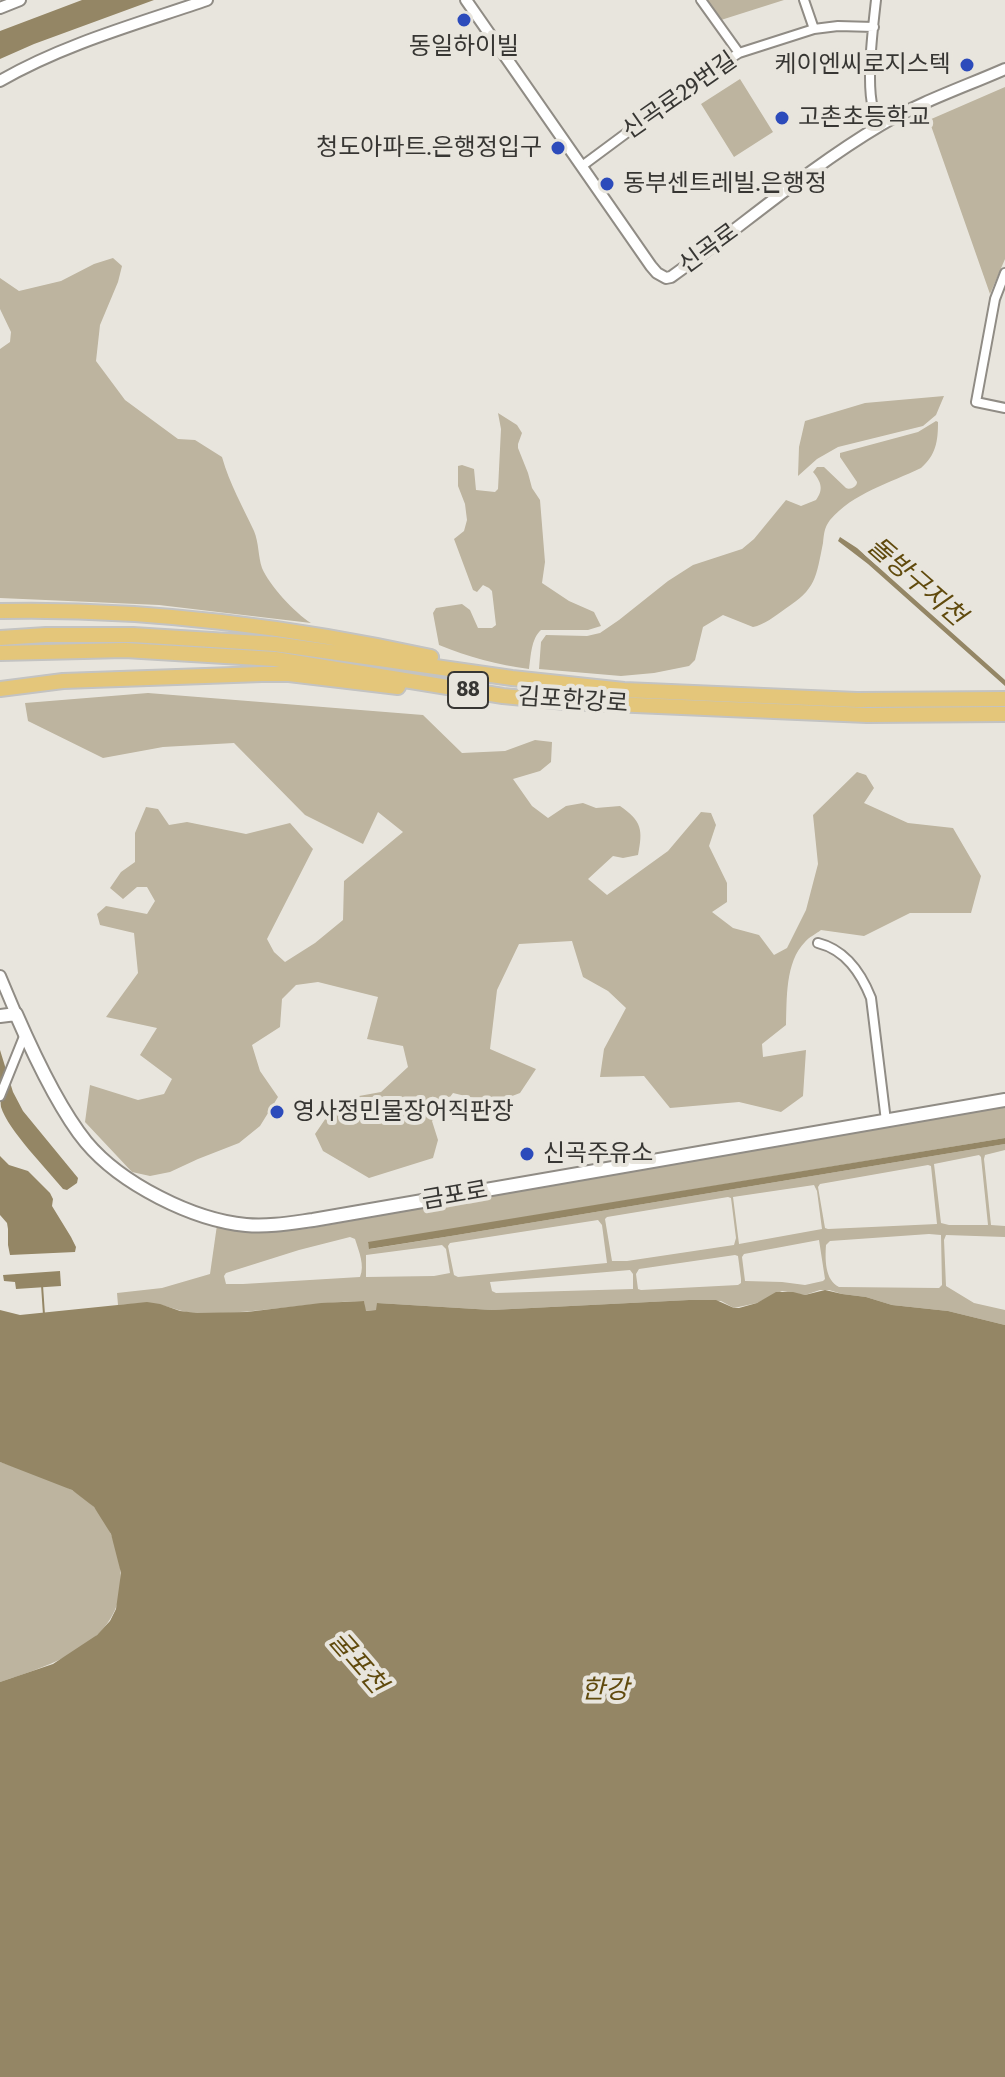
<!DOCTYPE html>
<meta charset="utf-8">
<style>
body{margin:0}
canvas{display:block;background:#e8e5dd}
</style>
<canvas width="1005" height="2077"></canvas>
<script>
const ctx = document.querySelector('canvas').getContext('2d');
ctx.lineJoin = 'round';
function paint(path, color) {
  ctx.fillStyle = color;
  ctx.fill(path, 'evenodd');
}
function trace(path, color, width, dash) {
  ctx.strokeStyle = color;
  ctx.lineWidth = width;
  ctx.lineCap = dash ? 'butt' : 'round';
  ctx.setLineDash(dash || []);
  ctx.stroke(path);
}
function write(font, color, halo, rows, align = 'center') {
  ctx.font = font + ' "Fira Sans Condensed","Noto Sans KR",sans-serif';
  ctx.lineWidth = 8;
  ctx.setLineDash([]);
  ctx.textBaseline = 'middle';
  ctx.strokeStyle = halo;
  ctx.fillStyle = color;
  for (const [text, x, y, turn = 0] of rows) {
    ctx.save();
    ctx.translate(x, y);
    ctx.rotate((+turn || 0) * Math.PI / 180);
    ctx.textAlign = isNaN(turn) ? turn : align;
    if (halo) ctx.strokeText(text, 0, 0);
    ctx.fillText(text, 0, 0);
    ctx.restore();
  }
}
paint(new Path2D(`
 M707,0H784L721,20Z
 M740,79L773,132L734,157L701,104Z
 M1005,87V259L990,294L929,120Z
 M113,258L122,266L118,282L100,325L96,361L125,400L178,439L195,440L222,457C230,485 242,505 254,531C259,543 258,556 262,568C269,585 295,613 311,623L159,605L0,598V349L10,342L11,332L0,309V278L19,291L61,281L94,264Z
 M944,396L936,415L923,426L838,447L817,459L798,476L799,447L805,421L865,403Z
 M498,413L517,425L522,433L518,444V448L528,473L532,488L540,500L545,562L542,583L569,601L594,612L601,626L588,630H541C531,639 531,656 529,669C498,665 468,657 439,645L433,613L436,608L462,604L470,610L478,628H492L496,625L492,591L489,588L483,585L477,592L473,590L454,539L464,531L467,520L465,504L458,486V466L462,465L474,469L476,490L495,492L498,489L501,429Z
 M936,421L938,422C938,441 936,455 921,468C890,483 853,493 830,520C824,528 824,534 823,543C816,578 816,589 785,609C775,616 764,625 753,627L723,615L703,627L695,660L689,666L654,673L621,676L539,669L541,642L546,635L587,636L600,633L619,620L668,581L693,565L742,549L754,539L786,500L801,506L816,500C824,489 821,482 813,472L817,467H824L846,488C850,490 857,487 857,482L840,457V453L918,432Z
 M148,693L423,715L462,753L505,751L535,740L552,742L551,762L540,771L513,779L532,806L548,818L566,806L583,803L596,808L620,806C642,821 643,830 638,855L623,858L613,856L588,879L607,895L668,851L701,812L711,813L716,825L709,846L727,883V902L712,912L733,928L759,935L774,955L787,948L806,910L818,864L813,815L857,772L866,775L874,788L864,803L908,823L953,828L981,876L971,913H910L864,936L821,930C816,934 809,937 805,942C785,962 787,999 786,1025L762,1044L763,1057L806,1050L803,1096L781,1112L739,1102L670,1108L644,1076L600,1077L604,1049L626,1008L608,991L583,977L572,941L519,944L497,990L490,1049L536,1069L520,1093L494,1103L453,1093L432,1121L438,1140L433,1158L369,1178L323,1151L315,1134L328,1115L348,1098L381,1092L408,1067L403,1046L367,1039L378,997L318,982L296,985L282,999L280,1027L252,1045L260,1071L278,1097L260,1126L239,1143L198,1159L170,1172L150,1176L132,1172L85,1122L90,1085L138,1100L164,1094L172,1079L140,1055L157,1028L106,1017L138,973L134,933L100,925L97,914L106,906L147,914L155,901L147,887H137L123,899L110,888L121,872L135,862V833L146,807L158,809L169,825L187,822L246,834L290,823L313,849L267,939L274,952L285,962L315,943L343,920L344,881L403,832L378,812L363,844L305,815L234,743L163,747L103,758L28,721L25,703Z
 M1005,1105V1138L368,1243L370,1249L451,1236L1005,1144V1150L985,1155L984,1159L991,1225L1005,1226V1237L946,1235L944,1240L946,1286L974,1303L1005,1310V1325L948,1311L892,1305L866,1297L842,1294L829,1290H820L805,1295L782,1291L757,1303L734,1308L721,1301L689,1300L492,1310L377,1303V1310L365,1311L364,1301C308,1302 253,1315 197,1313C182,1313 170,1306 155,1304C143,1302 131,1304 118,1305L117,1293L162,1288L210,1274L217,1225L255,1231L306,1229ZM979,1155L981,1157L988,1225H949L941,1223L934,1164ZM928,1165L931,1166L937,1224L828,1229L825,1228L818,1187L820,1184ZM814,1185L817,1191L822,1229L739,1244L733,1197ZM728,1197L731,1198L736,1238L734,1245L627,1261H612L605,1219L607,1217ZM598,1220L602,1225L607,1263L458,1277L454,1275L448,1246L450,1243ZM929,1234L941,1235L942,1285L939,1288L839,1287C825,1280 825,1260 826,1245L830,1241ZM350,1237L355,1239C359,1252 365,1265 360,1277L243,1284H226L224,1276L226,1273L299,1250ZM819,1240L825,1279L823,1281L805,1285L782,1282L745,1281L742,1257L744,1254ZM442,1245L446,1249L450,1273L434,1276L366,1277V1255ZM735,1255L738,1256L741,1279V1283L738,1285L641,1290L638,1289L636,1274L639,1269ZM630,1270L633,1274V1289L496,1293L492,1291L490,1282Z
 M0,1462C32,1473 69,1482 93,1506C108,1521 115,1542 119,1561C134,1639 58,1663 0,1682Z`), '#bdb49f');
paint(new Path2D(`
 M82,0H154L34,44L0,59V31Z
 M840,537L857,548L1005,680V686L868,564L838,541Z
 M0,1050L13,1092L23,1111L78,1178L77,1183L67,1190L63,1189C47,1169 8,1130 1,1107C0,1095 0,1064 0,1050Z
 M1005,1138V1144L451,1236L369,1249L368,1242Z
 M0,1156L9,1165L28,1171L50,1193L53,1199L52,1206L71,1237L76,1247L75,1252L10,1255L8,1245V1229L7,1223L0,1215Z
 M60,1271L61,1286L16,1289L15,1282L4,1281L3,1275Z
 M825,1290L842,1294L866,1297L892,1305L948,1311L1005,1325V2077H0V1682L53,1664L97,1635L110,1621L116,1609L121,1573L111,1534L94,1507L72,1490L0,1462V1310L20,1315L147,1302L160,1304L180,1311L197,1313L247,1312L321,1303L364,1301L366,1311L376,1310L377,1303L492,1310L689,1300H716L734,1308H739L757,1303L776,1292H793L805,1295Z`), '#948665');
trace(new Path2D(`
 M42,1285L44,1315`), '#948665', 2);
const minor = new Path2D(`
 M701,0L739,53
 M804,0L814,29
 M876,0C873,27 866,83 873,108C875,114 878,119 881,125
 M582,166L710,71L739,53L814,29L838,26L874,27
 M1005,273L995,299L976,402L1005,408
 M818,943C846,950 861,973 871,998L886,1121
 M0,1096L25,1034`);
const tertiary = new Path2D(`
 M466,0L651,266L657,273L666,278L671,277C741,227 807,169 881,125C920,102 964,87 1005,69
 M0,8L20,0
 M0,81C64,44 137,24 207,0
 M0,976L16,1014`);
const secondary = new Path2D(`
 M0,1016L16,1014C33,1053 59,1109 86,1142C121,1184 193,1220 246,1225C269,1227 291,1223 313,1220L1005,1100`);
const trunk = new Path2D(`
 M0,611C145,608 289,626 431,657
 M0,638L46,635H133L275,644L512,678L624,690L857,700L1005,699
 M0,653L125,650L275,659L503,696L566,702L867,715L1005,714
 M0,689L63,681L262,674H289L398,687`);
trace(minor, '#908c85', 12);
trace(tertiary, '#908c85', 14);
trace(secondary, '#908c85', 16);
trace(trunk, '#c3c3c2', 18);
trace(minor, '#fff', 8);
trace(tertiary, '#fff', 10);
trace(secondary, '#fff', 12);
trace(trunk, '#e4c67a', 14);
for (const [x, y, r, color] of [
 [464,20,8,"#2c4bbb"],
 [967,65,8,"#2c4bbb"],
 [782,118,8,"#2c4bbb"],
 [558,148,8,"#2c4bbb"],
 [607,184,8,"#2c4bbb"],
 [277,1112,8,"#2c4bbb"],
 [527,1154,8,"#2c4bbb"]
]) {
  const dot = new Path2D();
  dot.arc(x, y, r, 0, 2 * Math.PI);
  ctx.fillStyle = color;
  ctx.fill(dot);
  trace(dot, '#e8e5dd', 3);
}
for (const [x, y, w] of [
 [468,690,40]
]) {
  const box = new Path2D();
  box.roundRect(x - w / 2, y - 18, w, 36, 6);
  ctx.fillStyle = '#e8e5dd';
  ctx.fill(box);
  trace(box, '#373633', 2);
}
write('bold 22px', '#373633', null, [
 ["88",468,690]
]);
write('24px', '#373633', '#e8e5dd', [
 ["동일하이빌",464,47,"center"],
 ["케이엔씨로지스텍",951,65,"right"],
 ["고촌초등학교",798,118],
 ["청도아파트.은행정입구",542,148,"right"],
 ["동부센트레빌.은행정",623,184],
 ["영사정민물장어직판장",293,1112],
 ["신곡주유소",543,1154]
], 'left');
write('24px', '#373633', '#e8e5dd', [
 ["신곡로29번길",680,96,-35],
 ["신곡로",709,249,-36],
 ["김포한강로",573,701,4],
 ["금포로",455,1196,-10]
]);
write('italic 26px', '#604a0d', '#e8e5dd', [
 ["돌방구지천",916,582,41],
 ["굴포천",357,1663,49],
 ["한강",605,1691]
]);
</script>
